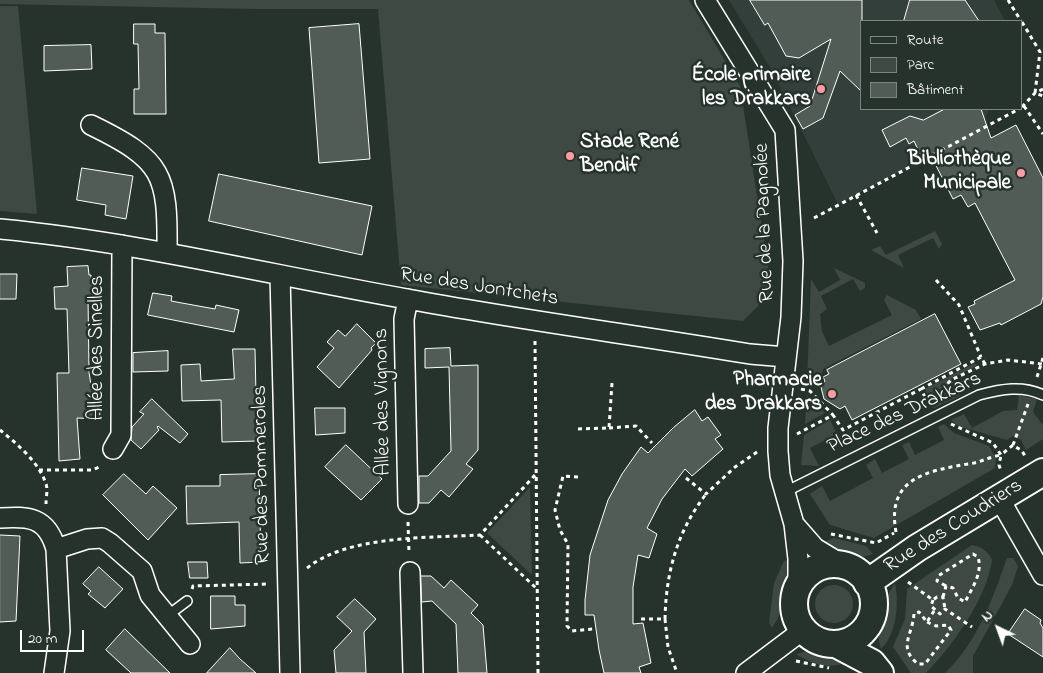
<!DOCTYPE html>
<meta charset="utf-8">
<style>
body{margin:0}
#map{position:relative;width:1043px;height:673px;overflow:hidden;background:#26332d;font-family:"Indie Flower",sans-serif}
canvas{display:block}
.legend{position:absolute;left:860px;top:20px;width:162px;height:90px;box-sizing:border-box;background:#26332d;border:1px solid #7d8581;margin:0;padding:6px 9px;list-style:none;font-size:15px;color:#fff}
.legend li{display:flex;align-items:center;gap:10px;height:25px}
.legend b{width:25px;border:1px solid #7d8581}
.north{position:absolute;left:973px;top:603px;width:50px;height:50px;-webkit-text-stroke:4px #26332d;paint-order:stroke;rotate:318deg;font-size:14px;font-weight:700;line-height:20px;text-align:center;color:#fff}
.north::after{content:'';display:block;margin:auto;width:18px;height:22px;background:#fff;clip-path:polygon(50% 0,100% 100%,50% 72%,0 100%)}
.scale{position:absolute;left:20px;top:630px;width:64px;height:22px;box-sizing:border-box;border:2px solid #fff;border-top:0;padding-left:6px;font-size:15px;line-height:18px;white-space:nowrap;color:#fff;-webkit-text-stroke:4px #26332d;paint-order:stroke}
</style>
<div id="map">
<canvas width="1043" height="673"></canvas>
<ul class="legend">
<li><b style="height:6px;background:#26332d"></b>Route</li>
<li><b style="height:14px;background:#3e4944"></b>Parc</li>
<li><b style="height:14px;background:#515c57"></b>Bâtiment</li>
</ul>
<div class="north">N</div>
<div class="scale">20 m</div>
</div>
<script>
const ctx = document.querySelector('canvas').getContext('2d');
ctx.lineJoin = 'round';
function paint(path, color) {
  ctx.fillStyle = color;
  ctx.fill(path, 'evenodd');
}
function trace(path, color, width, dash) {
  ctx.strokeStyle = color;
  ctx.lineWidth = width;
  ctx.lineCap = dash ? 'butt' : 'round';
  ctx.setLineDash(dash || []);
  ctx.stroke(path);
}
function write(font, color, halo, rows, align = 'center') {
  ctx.font = font + ' "Indie Flower",sans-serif';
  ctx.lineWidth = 5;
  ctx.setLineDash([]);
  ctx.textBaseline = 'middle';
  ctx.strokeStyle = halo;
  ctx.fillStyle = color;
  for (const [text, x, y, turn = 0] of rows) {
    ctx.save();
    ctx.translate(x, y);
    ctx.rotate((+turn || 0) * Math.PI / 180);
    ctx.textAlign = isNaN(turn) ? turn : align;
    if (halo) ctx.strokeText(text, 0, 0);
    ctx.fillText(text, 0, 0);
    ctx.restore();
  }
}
paint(new Path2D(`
 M729,0H994L1005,21H862V109H989L981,130L838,204L771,69Z`), '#333f3a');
paint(new Path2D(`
 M0,0H689L740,86L772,292L743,321L401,285L378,9H256L0,4Z
 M0,6H18L37,214L0,211Z
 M935,231L942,244L939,249L933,238L898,255L904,268L871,250L880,246L886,255Z
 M834,268L865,283V288L860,291L853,279L821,296L827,309L820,314L822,331L829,346L892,315L884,300L887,295L916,310L921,319L823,369L820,386L807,383L811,279L819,292L840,280Z
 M975,363L976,366L951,379L960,396L934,408L925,389Z
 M807,395L825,413L805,424Z
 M1019,395L1037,399L1033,412L1043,425V439L1026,450L1021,440L1013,436L1007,440L958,426L951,420L964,414L972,428L1003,411L1017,410Z
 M830,420L837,434L810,448L819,466L801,465L804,435Z
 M944,424L954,433L989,446L996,459L995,468L874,538L830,525L810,494L822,486L830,501L873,478L866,465L875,459L882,473L909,459L902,445L909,442L915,455L944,440L938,427Z
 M530,487L532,575L487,533Z
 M834,538L866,546L873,554C852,561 840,558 824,542Z
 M972,545C982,547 988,551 992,560C986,600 953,645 926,673H911L893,647L905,619L907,589Z
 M791,558C792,583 786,607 772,628L769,623L774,583L784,561Z
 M1007,558H1013L1018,566L1012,585L973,656V673H945C977,643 993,598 1007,558Z
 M895,583C899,604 897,634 881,649C874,626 882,603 895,583Z
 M815 604a19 19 0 1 1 38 0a19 19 0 1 1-38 0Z
 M812,650L836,654L848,661C830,671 812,664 796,654Z`), '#3e4944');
const building = new Path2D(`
 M750,0H862V92L840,71L823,118L803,129L795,115L810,106L831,39L799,58L786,56L768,23L765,25Z
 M910,0H965L979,21H904Z
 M134,24H155V33H165L166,114H134V89H139L138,44H134Z
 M359,24L370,159L319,163L309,28Z
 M91,45L92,69L44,71V46Z
 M945,109H981L991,138L1016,125L1043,178V297L1041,304L1001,325L1000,323L980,330L968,307L975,304L974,301L1015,280L975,203L968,207L961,195L953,199L928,150L920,154L914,141L909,144L906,138L890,147L882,130L910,116L923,120Z
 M82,168L133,176L126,219L105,215L106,205L77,200Z
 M219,174L372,206L362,255L209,221Z
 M88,266L89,275H91L92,297H88L89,372L91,385H99L100,419L77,418L80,459L59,461L57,373H69L67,309H55L54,287L68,286L67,267Z
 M0,274H17L16,299H0Z
 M153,293L172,296L171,301L215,309L216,305L239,310L234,332L148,315Z
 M935,314L961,364L852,420L845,406L840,409L824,399L821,387L825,381L823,377L829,374L827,370Z
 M357,324L376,343L371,348L372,350L339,388L317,367L334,348L327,342L338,330L345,336Z
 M450,348L451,366L478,365V450L466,464L473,469L449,497L441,490L429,503H419V476H428L451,451L449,367L425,368V349Z
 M233,349H255L257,441L222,442L221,400L182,401L181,365L200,364L201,381L234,379Z
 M168,351V371L133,372V353Z
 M152,399L188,434L180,443L158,426L157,427L159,430L141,449L131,440L132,427L144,414L140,412Z
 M315,408H345V433L316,435Z
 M695,410L702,421L708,417L721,435L715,439L723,449L692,476L685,469L662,499L647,528L657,534L649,558L638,555L633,587V624L643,623L651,663L639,667L641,673H604L599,650L594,615H585V600L590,555L608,500L622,474L641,447L648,453L673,428Z
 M346,445L382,479L361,500L325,467Z
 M124,474L146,494L153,486L177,508L148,540L103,495Z
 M259,474L261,562L240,563L239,522L187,524L186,486H220V475Z
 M0,535L20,536L16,621L0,622Z
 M188,562H207L208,578H190Z
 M99,567L123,589L105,608L88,594L91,591L83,584Z
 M421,576H431L444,588L451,580L478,605L471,613L483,625L487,673H458L456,624L432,601L422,602Z
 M211,596H235V605H245V626L211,629Z
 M355,599L376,619L364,632L366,673H336L334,650L352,631L337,617Z
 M1025,609L1041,620L1040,623L1043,628V657L1008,634Z
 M125,629L170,673H131L106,650Z
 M230,648L240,659L256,673H207Z`);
paint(building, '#515c57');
trace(building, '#fff', 1);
const lane = new Path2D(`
 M785,492L979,395C1001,389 1023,385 1043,395
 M167,616L187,601`);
const street = new Path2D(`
 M705,0L785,130L793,261L791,317L778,428V451L780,475L794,524L798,559V587
 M91,125C163,160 168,174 167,252
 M0,229C137,242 271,275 407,299C521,320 636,335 750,354L786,357
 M280,275L290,673
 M113,449L121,435L122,245
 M999,498L1043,575
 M408,504L404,319L408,299
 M0,518C29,516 47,517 56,549L60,631L54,673
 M794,524L815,548L843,565
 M56,549L87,539L102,538L110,543L142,571L150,595L190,644
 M410,572L413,673
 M746,673L803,630`);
const secondary = new Path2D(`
 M794 604a40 40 0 1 1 80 0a40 40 0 1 1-80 0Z
 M867,583L917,548L1043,472
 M836,644L872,663L880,673`);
trace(lane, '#fff', 12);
trace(street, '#fff', 22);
trace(secondary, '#fff', 30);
trace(new Path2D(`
 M1008,0L1021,21
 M1022,22L1040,52L1035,93L1043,96
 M1024,106L1043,134
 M1022,107L1035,93L1043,89
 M856,195L877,233
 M814,218L1019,109
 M936,280L959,305L981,357
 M535,341L538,673
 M1037,377L1043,358
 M801,389L810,391L833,415
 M921,389L981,357L985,364
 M931,401L951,380L985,364L1008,360L1043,364
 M951,424L993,443L1001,455L1013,445L1022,451L1025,456
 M609,428L636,426L652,443
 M578,429L609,428L612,383
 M0,430C17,444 39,462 46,484C48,489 46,498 46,504
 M797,434L833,415L843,430L921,389L929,405
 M1013,445L1028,404
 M39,470H92L102,466
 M578,477L563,476L555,510L560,530L568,544L567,626L572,631L593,629
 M686,478L706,494L735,467L757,452
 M408,522L409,553
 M896,532C886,478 927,471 968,464C979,463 989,457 1001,455L999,465L1001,471
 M831,534L876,543L894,533
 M480,535L537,589
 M307,568C348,535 430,538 480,535L536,474
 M908,582L933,600L937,597H943L945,609
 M192,589L193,586L269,584
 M943,597L946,586L953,588L958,598L965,602C972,588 983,573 978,557L973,554L938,576L937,581L946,586
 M933,600L931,606L940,614L945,609L972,627
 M641,619H665L668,647L677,673
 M665,619C666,572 677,532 706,494
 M927,622L936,626L948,625L951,630L925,664H918C897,647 913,635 914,613L919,612L927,622L934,611
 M796,661L829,668`), '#fff', 3, [4, 4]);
trace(lane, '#26332d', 9);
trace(street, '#26332d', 19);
trace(secondary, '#26332d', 26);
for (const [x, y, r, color] of [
 [821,89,5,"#ff9aa2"],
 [570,156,5,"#ff9aa2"],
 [1021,173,5,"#ff9aa2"],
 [832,394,5,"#ff9aa2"]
]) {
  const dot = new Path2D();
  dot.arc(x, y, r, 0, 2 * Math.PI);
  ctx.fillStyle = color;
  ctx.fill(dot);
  trace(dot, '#26332d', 2);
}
write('bold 21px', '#fff', '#26332d', [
 ["École primaire",811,77],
 ["les Drakkars",811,101],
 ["Stade René",580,144,"left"],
 ["Bendif",580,168,"left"],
 ["Bibliothèque",1011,161],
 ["Municipale",1011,185],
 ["Pharmacie",822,382],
 ["des Drakkars",822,406]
], 'right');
write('21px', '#fff', '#26332d', [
 ["Rue de la Pagnolée",766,223,-92],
 ["Rue des Jontchets",479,288,9],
 ["Allée des Sinelles",99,348,-90],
 ["Allée des Vignons",384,402,-91],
 ["Place des Drakkars",905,414,-25],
 ["Rue des Pommeroles",263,475,-91],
 ["Rue des Coudriers",954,527,-32]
]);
</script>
